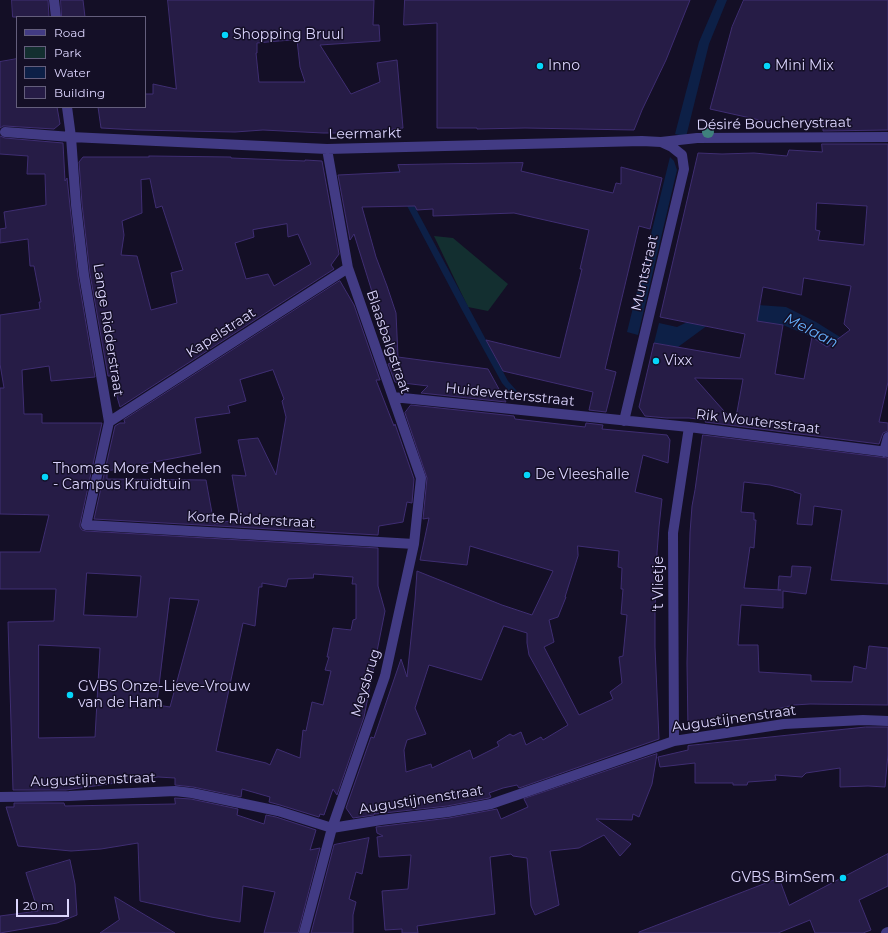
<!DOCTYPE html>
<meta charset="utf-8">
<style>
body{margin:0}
#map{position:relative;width:888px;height:933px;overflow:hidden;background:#140f26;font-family:Montserrat,sans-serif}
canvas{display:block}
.legend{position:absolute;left:16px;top:16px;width:130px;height:92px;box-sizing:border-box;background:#140f26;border:1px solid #645e7c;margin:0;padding:5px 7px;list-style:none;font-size:12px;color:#dcd5fe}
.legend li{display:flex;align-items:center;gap:8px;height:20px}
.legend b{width:20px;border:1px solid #645e7c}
.scale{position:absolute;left:16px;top:899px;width:53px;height:18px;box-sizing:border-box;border:2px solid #dcd5fe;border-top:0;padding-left:5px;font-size:12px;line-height:14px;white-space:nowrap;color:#dcd5fe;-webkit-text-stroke:3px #140f26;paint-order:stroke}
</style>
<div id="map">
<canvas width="888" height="933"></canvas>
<ul class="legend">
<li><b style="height:5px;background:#423b84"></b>Road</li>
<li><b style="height:11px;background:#132f30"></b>Park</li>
<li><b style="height:11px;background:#0d2047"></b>Water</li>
<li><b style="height:11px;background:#261c46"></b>Building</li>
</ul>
<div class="scale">20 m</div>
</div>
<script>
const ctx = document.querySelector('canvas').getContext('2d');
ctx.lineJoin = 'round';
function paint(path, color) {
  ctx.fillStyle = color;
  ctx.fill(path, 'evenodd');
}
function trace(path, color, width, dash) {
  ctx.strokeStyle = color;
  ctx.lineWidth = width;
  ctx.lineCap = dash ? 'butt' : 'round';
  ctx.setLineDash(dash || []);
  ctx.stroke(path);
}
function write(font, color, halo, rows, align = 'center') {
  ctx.font = font + ' Montserrat,sans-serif';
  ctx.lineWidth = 3;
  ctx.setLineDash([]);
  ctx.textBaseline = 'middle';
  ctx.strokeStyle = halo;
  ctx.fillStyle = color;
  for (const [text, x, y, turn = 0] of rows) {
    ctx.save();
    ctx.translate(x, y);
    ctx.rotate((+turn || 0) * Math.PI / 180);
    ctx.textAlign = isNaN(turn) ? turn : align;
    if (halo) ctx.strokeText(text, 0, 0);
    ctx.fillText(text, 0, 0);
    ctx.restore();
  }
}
paint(new Path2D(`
 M434,236L453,238L508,284L488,311L468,307Z`), '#132f30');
paint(new Path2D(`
 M717,0H727L709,44L686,137L675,134L699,42Z
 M670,157L674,161L677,170L638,335L627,332Z
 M400,171L417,211L508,381L524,399L514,397L502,383L462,310L405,202L391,172Z
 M744,304L786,307L816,322L888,367V386L812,337L783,325L737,319L708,325L678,347L654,343L659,323L677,327L704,314Z`), '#0d2047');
const building = new Path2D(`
 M12,0H48L49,17H13Z
 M61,0H83L85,17H62Z
 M168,0H374L373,25H379L380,41L320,45L351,94L380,82L377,63L397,60L403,128L362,133H323L263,130L235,132L137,130L101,128L98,107H145V94H153V84L176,89ZM297,40L300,67L305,82H259L256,53H257V43L279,41Z
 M405,0H690L666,60L642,110L634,130L525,128L477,129V128H437V23L404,25Z
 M744,0H888V130L823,131V122H811V121L773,123L710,109L732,27Z
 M17,59V107H57L60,124L54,129L5,126H3L0,128V62Z
 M0,136L5,138L63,143L65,181L67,178L70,206L78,276L95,377L51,381L49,366L22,370L24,414H42V423H102L80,524V527L82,530L86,531L378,548V586L385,611L364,717L337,795L333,789L324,815L320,814L319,817L280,805L269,802L270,797L242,789L241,797L193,787L175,785V778L158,777L66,790H13L8,622L54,621L56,589H0V552H40L49,515L0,514V388H4L0,364V315L40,309L39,302H41L34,266H30L28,239L0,243V229L6,228L4,212L46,205L45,174H27L28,156L0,154ZM87,573L141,576L137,617L84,615ZM314,574L353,577L352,584H356V619L353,620L351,630L333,628L327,657H329L325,670L331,671L323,705L312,702L306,731L303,730L300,758L277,749L270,765L266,763L216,751L243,623L255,626L259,587H262V583L286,587L288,579L313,578ZM170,598L199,600L170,707L157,705ZM39,645L100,648L95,737L39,738Z
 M822,144H888V382L879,422L888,423V431L883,433L879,444L705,422L706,420L689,418H667L645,416L639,407L654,343L740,358L745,334L660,317L698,153L722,154L754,153L787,156L789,150L822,152ZM817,203L867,206L864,245L818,240L820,231L816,230ZM804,278L851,286L844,324L850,330L827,347L812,337L804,379L775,374L783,325L757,321L763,287L801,295ZM695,378L743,379L735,423Z
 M149,156L231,157V158L305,161V160L322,161L339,254L331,265L334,269L120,407L111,376H108L90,274L82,204L79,162L83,157H149ZM150,179L156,208L162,206L183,270L171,273L177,303L151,310L137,256L121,255L124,235L122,221L142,213L141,180ZM287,224L288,237L298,234L311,264L274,286L268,274L246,279L235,243L254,237L253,230Z
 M523,163L521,171L613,193L616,183L621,184V167L662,178L650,229L639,226L605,369L616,372L606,412L589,410L593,392L503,371L486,340L560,358L582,269H580L589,230L514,213L433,216V209L417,210L415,206L362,207L376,257L387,286L396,313L398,357L488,369L506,402L421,393L428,386L395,382L388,364L394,362L354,234L350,240L338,175L400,172L398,165Z
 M340,281L354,305L380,380H376L394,426L395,424L414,479L412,503L407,502L403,522L379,526L378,535L94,519L115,426L120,423H125L124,420ZM273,370L284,399L282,401L286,417L276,475L258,438L238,440L246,476L232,475L240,519L214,524L206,480L107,479V471L201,453L195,418L230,413L228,406L246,401L240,380Z
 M411,405L514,416L515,419L585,427L586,423L603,425L602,429L667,435L670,440L668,463L643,455L635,492L662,499L659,527L657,553V584L655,605V647L659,739L519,788L517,785L503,788L489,793L491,797L489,798L447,806L375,814V812L374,815L353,818L346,808L371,737L374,738L401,659L407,677L415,600L417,571L502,605L532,615L553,571L470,546L467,565L420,560L429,518L423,519L427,478L405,413ZM578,546L619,551L618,567L622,568L621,589H623L621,614L627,615L623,656L619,657L622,683L610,692L613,699L579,715L544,647L554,642L549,620L558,617L566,597H565L578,556ZM504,626L527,633V643L529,655L568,725L543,740L541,737L526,745L521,732L513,736L510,734L497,742L499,746L473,759L470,750L432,768L431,764L406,772L404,750L407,740L426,734L415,708L429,665L481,680Z
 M703,435L888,458V584L831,580L842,510L814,506L812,525L797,524L801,494L794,492V491L770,485L744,482L741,512L754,513V520H756L754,548L750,547L744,588L781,590H778L779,576L791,577L792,566L811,567L806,594L783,591V608L741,605L738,645H758L759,672L811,675V681L852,682L854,666L866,669L869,646L888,648V705L810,704L794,705L688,730L687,663L690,533L692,506L695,490Z
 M866,727H888V754L885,787L868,786L840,787V768L806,773L802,777L775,775L776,780L748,782L747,785H733V783H695V763L660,767L658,757L688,750V746Z
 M657,754L652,784L639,817L633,814L632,820L596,819L631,844L620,856L604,835L579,848L550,851L559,905L535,915L531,906L527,858L513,856L511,854L490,857L495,914L417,926L418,933H402V929L385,930L382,891L408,889L411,855L379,857L377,837L383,836L377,833L376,827L449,818L497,809L501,819L528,807L524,799Z
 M175,798L191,799L238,809L237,815L264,824L266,815L276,817L316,830L310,850L320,848L298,933H264L275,892L243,886L240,922L211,917L140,901L138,843L101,849L71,851L18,846L6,807H14V803H64L65,806L175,804Z
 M369,838L362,874L356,872L349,899L356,902L353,915V933H311L334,845Z
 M888,854V886L859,900L871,930L863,933H815L810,920L778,933H639V932L779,878L789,905Z
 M70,860L75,884L77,915L57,923L0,933V916L38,911L26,873Z
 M115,897L175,933H100L119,920Z`);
paint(building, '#261c46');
trace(building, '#3f2e72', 1);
trace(new Path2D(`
 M54,0L56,17
 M67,107L71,137L76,205L84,275L109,422L86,525L414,544
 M5,132L71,137L327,149L642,141L661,142L697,138L888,137
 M393,397L689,427L888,452
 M624,421L684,169L682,155L672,147L661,142
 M109,422L348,268
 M884,452L888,437
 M674,741L673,533L689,427
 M0,797L69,796L175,791L192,793L278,811L332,828L381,820L448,812L491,804L674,741L784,724L863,720L888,721
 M304,933L332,828L385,676L414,544L421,478L348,268L327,149
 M886,933L888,932`), '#423b84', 10);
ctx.fillStyle = '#3f817d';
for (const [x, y] of [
 [708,132]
]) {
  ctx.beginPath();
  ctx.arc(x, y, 6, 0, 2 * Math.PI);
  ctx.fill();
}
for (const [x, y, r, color] of [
 [225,35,4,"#05d6fa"],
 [540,66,4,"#05d6fa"],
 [767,66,4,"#05d6fa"],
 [656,361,4,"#05d6fa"],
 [527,475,4,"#05d6fa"],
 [45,477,4,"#05d6fa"],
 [70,695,4,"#05d6fa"],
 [843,878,4,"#05d6fa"]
]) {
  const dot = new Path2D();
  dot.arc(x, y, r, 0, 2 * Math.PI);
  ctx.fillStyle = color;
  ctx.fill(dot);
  trace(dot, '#140f26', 1.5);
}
write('14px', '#dcd5fe', '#140f26', [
 ["Shopping Bruul",233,35],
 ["Inno",548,66],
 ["Mini Mix",775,66],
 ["Vixx",664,361],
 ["Thomas More Mechelen",53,469],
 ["- Campus Kruidtuin",53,485],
 ["De Vleeshalle",535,475],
 ["GVBS Onze-Lieve-Vrouw",78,687],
 ["van de Ham",78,703],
 ["GVBS BimSem",835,878,"right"]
], 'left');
write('14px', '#dcd5fe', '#140f26', [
 ["Désiré Boucherystraat",774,124,-1],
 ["Leermarkt",365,134,-1],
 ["Muntstraat",645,273,-77],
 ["Lange Ridderstraat",108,330,81],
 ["Kapelstraat",221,333,-33],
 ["Blaasbalgstraat",388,342,71],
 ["Huidevettersstraat",510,395,6],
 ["Rik Woutersstraat",758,422,7],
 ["Korte Ridderstraat",251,520,3],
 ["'t Vlietje",659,584,-90],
 ["Meysbrug",366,683,-73],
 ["Augustijnenstraat",734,719,-8],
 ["Augustijnenstraat",93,780,-2],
 ["Augustijnenstraat",421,800,-9]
]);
write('italic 15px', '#65affc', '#140f26', [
 ["Melaan",811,331,27]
]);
</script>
